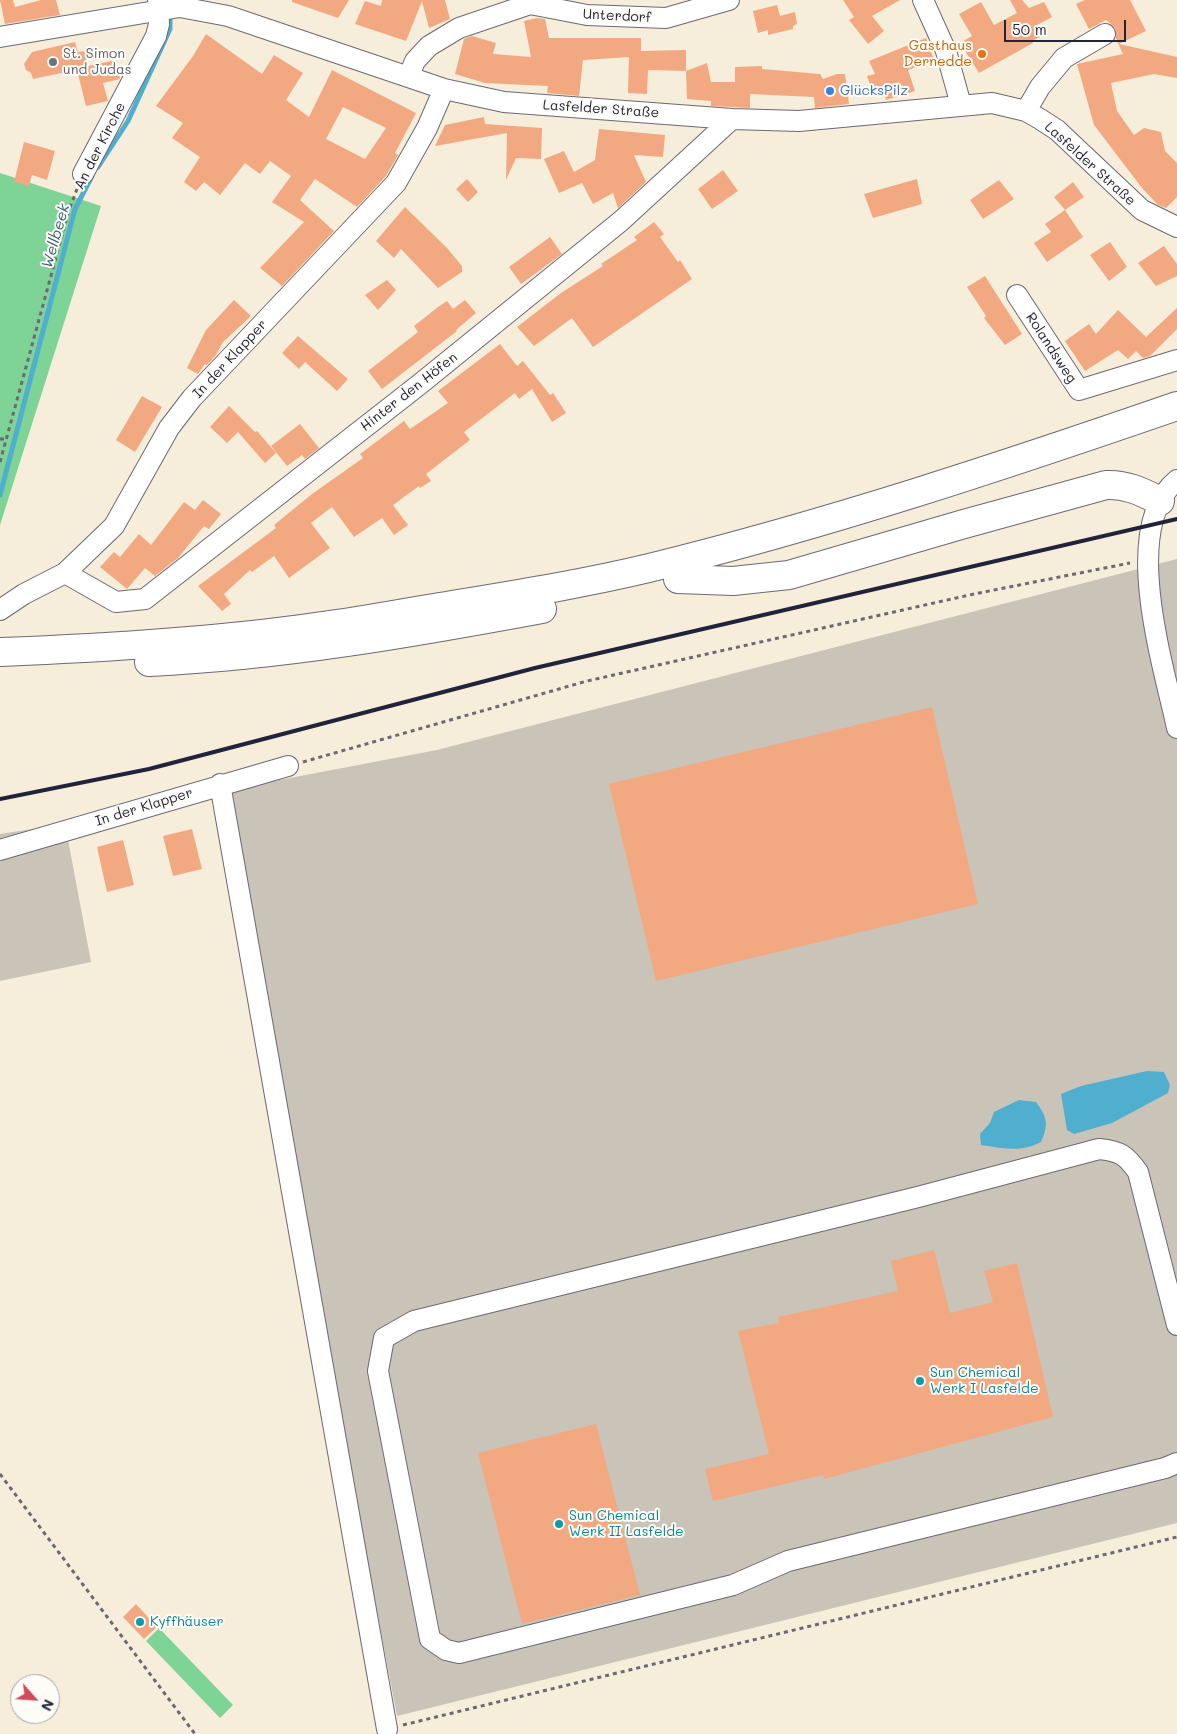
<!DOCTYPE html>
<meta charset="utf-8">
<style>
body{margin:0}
#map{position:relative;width:1177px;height:1734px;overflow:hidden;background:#f6edda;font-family:Mali,sans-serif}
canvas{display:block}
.north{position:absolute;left:10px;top:1674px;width:50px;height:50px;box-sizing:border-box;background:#fdfcf7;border:1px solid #a5a5ac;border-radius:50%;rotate:116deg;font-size:14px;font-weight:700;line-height:20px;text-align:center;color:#22223b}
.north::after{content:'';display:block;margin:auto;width:18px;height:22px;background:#d1495b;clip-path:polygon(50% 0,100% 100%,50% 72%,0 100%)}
.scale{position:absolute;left:1004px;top:20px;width:122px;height:22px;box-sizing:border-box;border:2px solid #22223b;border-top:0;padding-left:6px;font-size:15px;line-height:18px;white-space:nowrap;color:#22223b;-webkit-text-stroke:4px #fdfcf7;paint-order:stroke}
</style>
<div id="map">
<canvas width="1177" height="1734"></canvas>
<div class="north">N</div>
<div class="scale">50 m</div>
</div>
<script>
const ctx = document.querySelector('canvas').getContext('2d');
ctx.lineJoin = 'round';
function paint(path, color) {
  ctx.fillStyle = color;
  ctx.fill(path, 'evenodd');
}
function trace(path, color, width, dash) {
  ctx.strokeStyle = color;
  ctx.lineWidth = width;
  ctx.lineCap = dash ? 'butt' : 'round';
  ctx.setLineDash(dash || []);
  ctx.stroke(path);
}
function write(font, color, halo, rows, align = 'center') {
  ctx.font = font + ' Mali,sans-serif';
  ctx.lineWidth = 4;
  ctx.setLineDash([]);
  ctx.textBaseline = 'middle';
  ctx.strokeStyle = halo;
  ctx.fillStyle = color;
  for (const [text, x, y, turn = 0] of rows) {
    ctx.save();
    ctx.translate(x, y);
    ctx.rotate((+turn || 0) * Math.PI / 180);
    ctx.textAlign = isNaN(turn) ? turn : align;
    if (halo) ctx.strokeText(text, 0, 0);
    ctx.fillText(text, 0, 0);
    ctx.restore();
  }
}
paint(new Path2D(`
 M1177,559V1523L397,1716L316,1290L227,790L437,750Z
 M65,824L91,962L0,981V834Z`), '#c9c3b8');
paint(new Path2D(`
 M0,173L101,206L0,525Z
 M159,1628L233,1705L220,1718L146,1641Z`), '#7ed396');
paint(new Path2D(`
 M1147,1071L1164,1072L1170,1085L1168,1093L1112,1123L1074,1134L1067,1130L1061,1094L1081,1086Z
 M1019,1100L1036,1102C1047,1117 1049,1124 1041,1142C1020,1153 1003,1148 981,1145L980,1134L990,1123L994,1112Z`), '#50aecf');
trace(new Path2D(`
 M98,167L128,121L170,29V14
 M0,495L75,209L92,176`), '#50aecf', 5);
paint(new Path2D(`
 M0,0H13L15,7L41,0H56L60,15L5,24Z
 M292,0H349L338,18L292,2Z
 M382,0H445L450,19L429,28L422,1L406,41L355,24L365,1L381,6Z
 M843,0H900L872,16L884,31L868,44L849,20L854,17Z
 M1010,0H1022L1029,8L1044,2L1052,17L1037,25L1042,36L1032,41L1033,43L979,73L960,43L972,36L959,14L981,2L994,25L1017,13Z
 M1085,0H1130L1146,31L1119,44L1177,57V78L1154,74L1111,83L1117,111L1134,135L1144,128L1161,132L1165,151L1177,163V197L1166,208L1158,205L1142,188L1094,125L1077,64L1123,54L1116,39L1115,28L1111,24L1106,20L1089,29L1076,4Z
 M777,5L780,16L795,12L797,24L793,26V29L768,35V30L758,33L753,11Z
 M537,18L545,19L549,38H641V51L686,50V71L648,70L647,94L628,93L629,57L583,60L579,96L547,93L548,86L485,83L455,74L464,39L472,36L496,43L493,54L531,57L524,21Z
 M206,34L262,74L274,55L303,73L286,100L309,117L332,70L416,113L395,153L398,155L386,176L357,207L315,179L300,200L334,231L282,286L260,268L304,222L272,202L291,176L270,161L260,174L245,163L220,195L204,182L196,191L184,182L200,157L172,138L183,123L156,106L193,56ZM343,107L386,128L365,159L326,139Z
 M926,38L934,60L908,70L915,91L886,100L882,87L872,90L867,76L875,74L869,61Z
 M75,42L78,52L84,51L88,66L116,60L120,79L103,83L108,101L86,106L78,74L72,75L71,71L33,79L31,73L26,70L24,64L32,52Z
 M707,63L711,82H735V67L762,66V69L820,74L823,79L837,74H845L849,104L815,108L814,97L750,94V108L711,106V101L687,99L686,71Z
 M484,117L485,124L542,128L541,159L516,158L506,180L507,133L435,146L445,125Z
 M599,129L665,135L663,157L634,155L646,182L618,208L613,193L593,204L582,183L559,193L544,159L564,151L574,172L595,160Z
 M24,142L55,151L47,180L32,175L29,186L14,182Z
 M723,170L738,191L712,209L698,189Z
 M467,179L478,192L468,202L456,189Z
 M917,179L922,204L873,218L864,194Z
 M999,180L1014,199L983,219L970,200Z
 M1073,182L1084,197L1065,210L1054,197Z
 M405,207L447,248L462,266V272L438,288L401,249L394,258L376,241Z
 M1065,210L1083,237L1047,262L1034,243L1051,232L1045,224Z
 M654,222L664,234L660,237L678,262L680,260L692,279L593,347L572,318L534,346L517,327L561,293L603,266L601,264L637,240L634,237Z
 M550,237L562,254L521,284L509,267Z
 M1110,242L1127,267L1109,281L1090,255Z
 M1164,246L1177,264V276L1156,286L1138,263Z
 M985,276L1022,334L1005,345L984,318L986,316L967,287Z
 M387,280L396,290L378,310L365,295Z
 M234,300L251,316L223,342L216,355L207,365L205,364L198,374L187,368L206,330Z
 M465,300L476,313L456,330L457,331L382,389L368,371L418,332L414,326L438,307L447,301L453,309Z
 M1177,308V329L1150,356L1143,358L1136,351L1128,359L1118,350L1085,371L1065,341L1089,324L1096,334L1118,310L1146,337Z
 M298,336L348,379L337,391L305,362L299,369L282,353Z
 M500,344L517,366L523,361L550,395L553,393L566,413L552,422L532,389L519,399L515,393L464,432L470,440L426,474L431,481L420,488L419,486L393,505L408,525L394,535L382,518L354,537L332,507L311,523L330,548L289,578L274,556L252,572L250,570L224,594L231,604L222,611L198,586L276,528L274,525L312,494L363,458L360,454L404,421L410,429L448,403L438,391Z
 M142,396L162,407L135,452L116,440Z
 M229,406L255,432L257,431L276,453L265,463L238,432L227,443L210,427Z
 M300,424L319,448L305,459L302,455L287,466L271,446Z
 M203,500L221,514L209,529L204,526L178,558L155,576L145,568L127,589L100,567L114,552L120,557L139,534L151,545L184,502L195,510Z
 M932,707L978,904L656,981L609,784Z
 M192,829L202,869L173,876L163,836Z
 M123,840L134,885L107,892L97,847Z
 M934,1250L950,1313L993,1302L984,1271L1017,1263L1053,1417L824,1479L823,1475L713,1501L705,1469L769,1454L738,1331L779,1323L778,1317L898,1291L891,1261Z
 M596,1424L640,1595L522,1624L478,1453Z
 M136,1604L157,1627L144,1639L123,1617Z`), '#f2a981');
const minor = new Path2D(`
 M923,0L946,51L961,105
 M0,37L180,7L228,16L444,89L504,102L732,119L799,121L992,103L1026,111L1040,119L1057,130L1142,210L1177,227
 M409,76L415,61L429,46L459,28L530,4L587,15L666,18L729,0
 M1026,111L1040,87L1064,58L1105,34
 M83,174L156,36L159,24L158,0
 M1017,295L1079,390L1177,360
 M1177,480C1119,527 1164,666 1177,728
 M65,573L116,602L145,599L420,384L621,221L732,119
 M0,610L24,594L65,573L114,526L169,428L192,398L396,183L427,128L444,89
 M220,784L387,1729
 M0,850L288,766
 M1177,1325L1138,1172C1126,1155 1120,1151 1099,1149L918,1197L414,1321L384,1338L378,1371L430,1639L446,1650L459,1653L733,1585L788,1561L1165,1468L1177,1463`);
const highway = new Path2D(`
 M678,579L733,581L789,575L964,524L1106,485C1127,484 1142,492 1160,501
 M0,652C103,648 206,642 308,628C351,623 392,615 434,608C506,596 578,585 649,568C828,524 1003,466 1177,406
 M149,662C281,656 412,633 542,609`);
trace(minor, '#6c6973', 22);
trace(highway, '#6c6973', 30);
trace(new Path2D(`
 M0,439H7
 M0,462L69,210L77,189
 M303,762L587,681L974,594L1130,563
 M0,1474L195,1734
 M403,1725L1177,1537`), '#6c6973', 3, [4, 4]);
trace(minor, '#fff', 20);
trace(highway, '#fff', 28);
trace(new Path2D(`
 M0,799L149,769L535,668L1177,519`), '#22223b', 4);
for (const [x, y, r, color] of [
 [982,54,5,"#e8710a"],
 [53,62,5,"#6b7280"],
 [830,91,5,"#3f7fe0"],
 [920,1381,5,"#0f9aa8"],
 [559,1524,5,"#0f9aa8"],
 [140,1622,5,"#0f9aa8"]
]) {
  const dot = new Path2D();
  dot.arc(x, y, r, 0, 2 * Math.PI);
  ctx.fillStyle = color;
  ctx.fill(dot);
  trace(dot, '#fdfcf7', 2);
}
write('14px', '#22223b', '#fdfcf7', [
 ["Unterdorf",617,16,3],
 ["Lasfelder Straße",601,109,4],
 ["An der Kirche",100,146,-63],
 ["Lasfelder Straße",1090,164,42],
 ["Rolandsweg",1051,348,57],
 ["In der Klapper",230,359,-47],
 ["Hinter den Höfen",409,392,-38],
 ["In der Klapper",144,807,-17]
]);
write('14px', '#c56008', '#fdfcf7', [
 ["Gasthaus",972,46],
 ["Dernedde",972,62]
], 'right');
write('14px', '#5b616d', '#fdfcf7', [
 ["St. Simon",63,54],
 ["und Judas",63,70]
], 'left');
write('14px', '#366cbe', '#fdfcf7', [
 ["GlücksPilz",840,91]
], 'left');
write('14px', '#0d838f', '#fdfcf7', [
 ["Sun Chemical",930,1373],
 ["Werk I Lasfelde",930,1389],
 ["Sun Chemical",569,1516],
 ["Werk II Lasfelde",569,1532],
 ["Kyffhäuser",150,1622]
], 'left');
write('italic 15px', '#345a76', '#fdfcf7', [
 ["Wellbeek",56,236,-74]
]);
</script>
